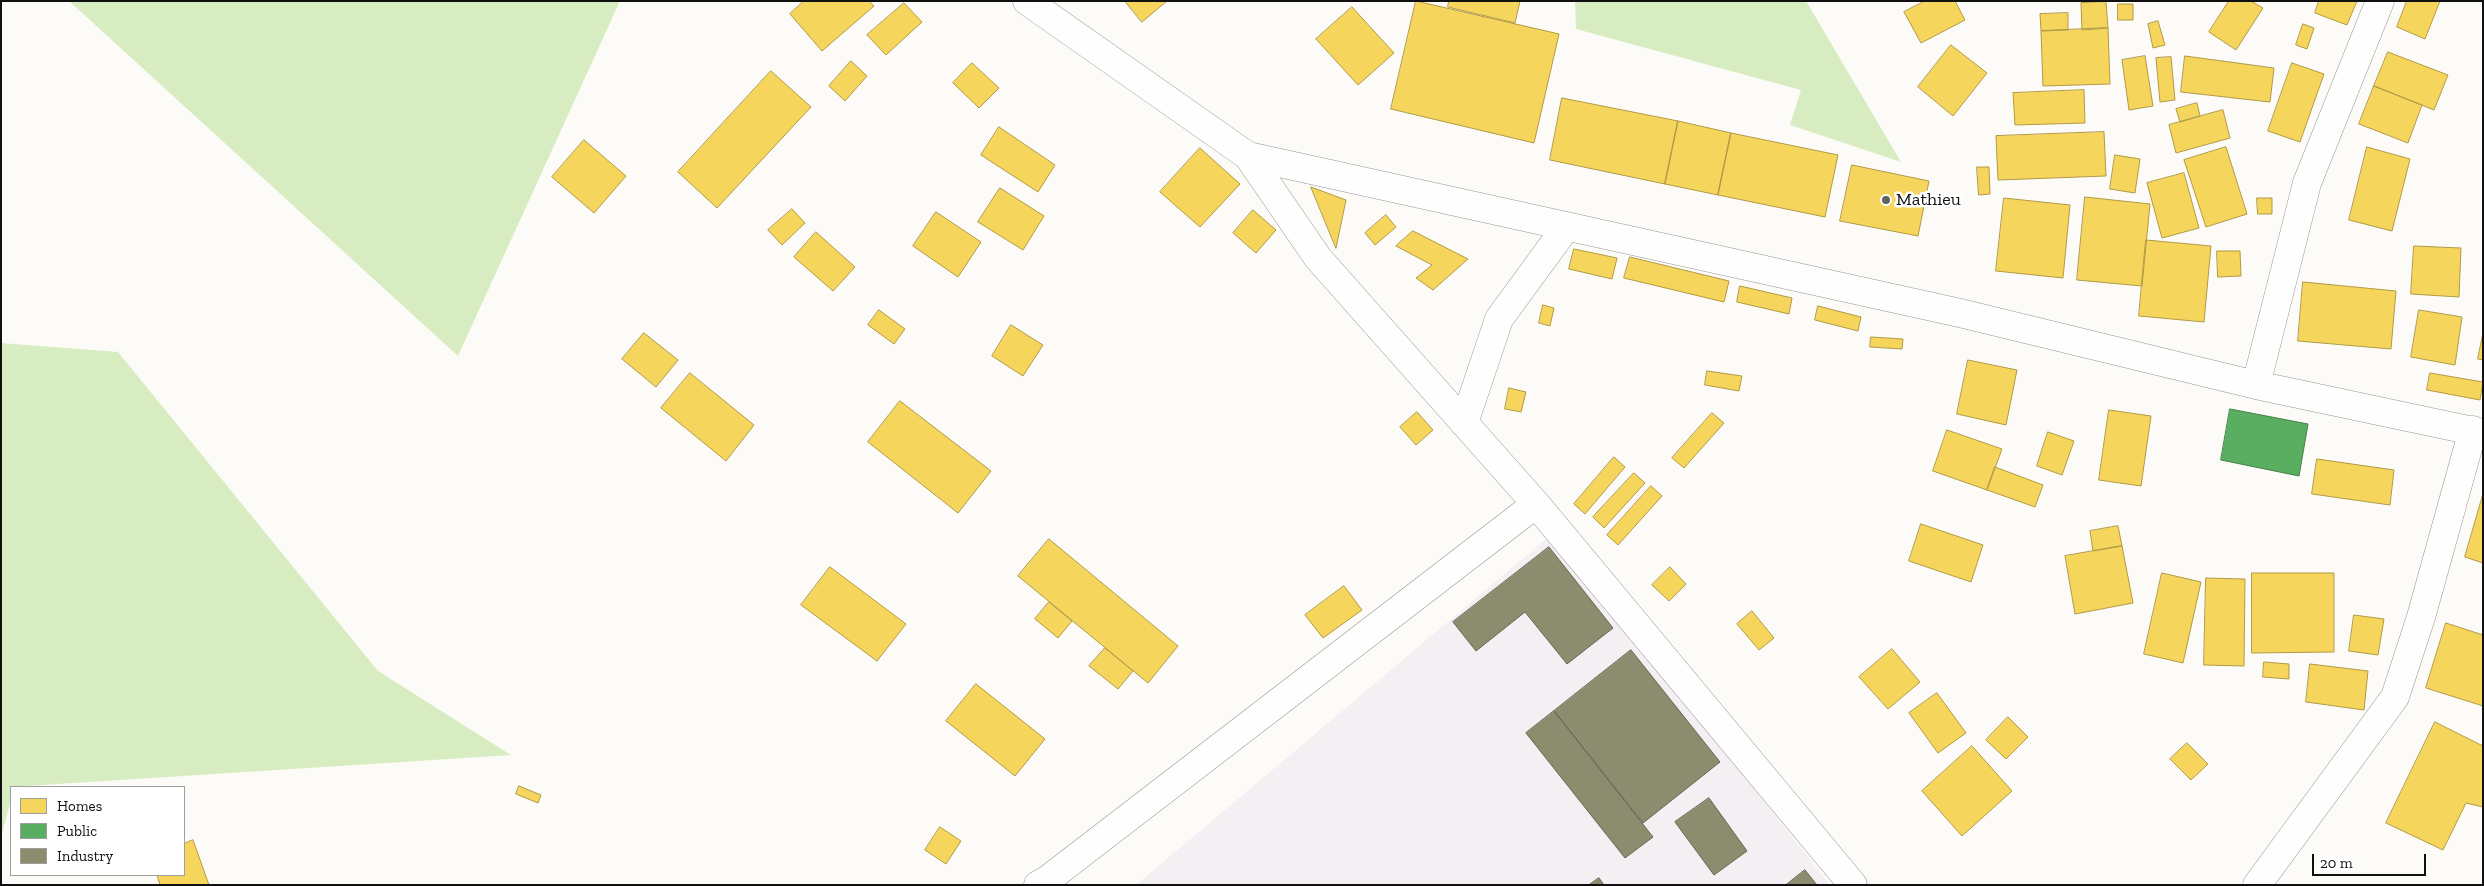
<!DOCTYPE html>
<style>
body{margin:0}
#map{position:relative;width:2484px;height:886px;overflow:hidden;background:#fcfbf7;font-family:"Zilla Slab",serif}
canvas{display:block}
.frame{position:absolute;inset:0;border:2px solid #101010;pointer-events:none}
.legend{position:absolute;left:10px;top:786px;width:175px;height:90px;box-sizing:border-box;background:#fff;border:1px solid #9f9f9f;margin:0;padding:6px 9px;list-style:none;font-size:15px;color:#101010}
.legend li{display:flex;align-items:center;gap:10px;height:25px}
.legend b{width:25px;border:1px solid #9f9f9f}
.scale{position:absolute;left:2312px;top:854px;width:114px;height:22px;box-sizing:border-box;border:2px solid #101010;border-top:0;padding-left:6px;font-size:15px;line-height:18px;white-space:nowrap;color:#101010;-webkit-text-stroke:4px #fff;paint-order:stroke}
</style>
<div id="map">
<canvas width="2484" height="886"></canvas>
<div class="frame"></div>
<ul class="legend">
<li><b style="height:14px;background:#f6d55c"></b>Homes</li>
<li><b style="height:14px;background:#5aae61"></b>Public</li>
<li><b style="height:14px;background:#8c8c6e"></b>Industry</li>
</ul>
<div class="scale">20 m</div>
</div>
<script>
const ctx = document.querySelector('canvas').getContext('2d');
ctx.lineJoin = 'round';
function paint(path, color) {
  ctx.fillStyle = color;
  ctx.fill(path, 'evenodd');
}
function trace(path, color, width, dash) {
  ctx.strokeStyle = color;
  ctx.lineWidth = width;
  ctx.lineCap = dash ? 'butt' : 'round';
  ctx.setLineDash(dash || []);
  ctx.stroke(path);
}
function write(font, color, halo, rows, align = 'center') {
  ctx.font = font + ' "Zilla Slab",serif';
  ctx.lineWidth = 5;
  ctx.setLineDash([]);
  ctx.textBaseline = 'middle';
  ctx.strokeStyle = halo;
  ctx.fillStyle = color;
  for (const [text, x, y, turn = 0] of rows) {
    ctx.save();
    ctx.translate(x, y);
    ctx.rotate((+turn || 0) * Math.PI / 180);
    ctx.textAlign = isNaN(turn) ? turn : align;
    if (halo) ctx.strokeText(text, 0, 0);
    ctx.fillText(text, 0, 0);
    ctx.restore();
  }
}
paint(new Path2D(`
 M1552,534L1830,885H1136Z`), '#f4eff3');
paint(new Path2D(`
 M69,1H620L458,356Z
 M1575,1H1806L1901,162L1790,125L1801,90L1576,29Z
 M1,343L118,352L378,671L511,755L11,787V800L1,837Z`), '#d8ecc2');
const homes = new Path2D(`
 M804,1H869L874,6L822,51L790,14Z
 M1125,1H1167L1142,22Z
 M1416,1L1559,34L1534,143L1391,109Z
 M1449,1H1520L1515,23L1448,7Z
 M1925,1H1955L1965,20L1921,43L1904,12Z
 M2229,1H2251L2263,8L2236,50L2209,32Z
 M2319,1H2357L2347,25L2315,13Z
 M2407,1H2440L2425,39L2397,27Z
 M2106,2L2108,28L2082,30L2081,3Z
 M904,3L922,22L886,55L867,35Z
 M2118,4H2133V20H2118Z
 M1352,7L1394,53L1358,85L1316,39Z
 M2068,13V30L2041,31L2040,14Z
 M2158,21L2165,45L2153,48L2148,24Z
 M2303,24L2314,28L2307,49L2296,45Z
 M2108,28L2110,84L2043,86L2041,31Z
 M1951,45L1987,73L1953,116L1918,87Z
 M2388,52L2448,75L2434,110L2374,86Z
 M2145,56L2153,106L2129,110L2122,60Z
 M2185,56L2274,68L2270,102L2181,92Z
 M2171,57L2175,100L2160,102L2156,58Z
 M851,61L867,76L845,101L829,86Z
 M972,63L999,88L979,108L953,83Z
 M2292,63L2324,74L2300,142L2268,131Z
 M771,71L811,107L717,208L678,172Z
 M2374,86L2422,105L2408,143L2359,124Z
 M2084,90L2085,123L2015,125L2013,93Z
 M1562,98L1678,121L1665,184L1550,160Z
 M2197,103L2200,116L2180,122L2176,109Z
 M2223,110L2230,138L2176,153L2169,125Z
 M1678,121L1731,133L1718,195L1665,184Z
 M999,127L1055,165L1038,192L981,155Z
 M2104,132L2106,176L1998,180L1996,136Z
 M1731,133L1838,155L1825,217L1718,195Z
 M584,140L626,176L594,213L552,177Z
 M2226,147L2247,214L2206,227L2184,160Z
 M2367,147L2410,159L2392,231L2349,220Z
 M1200,148L1240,184L1200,227L1160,192Z
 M2115,155L2140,159L2135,193L2110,189Z
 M1852,165L1929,181L1918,236L1840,221Z
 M1977,167H1989L1990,194L1979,195Z
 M2184,173L2199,228L2162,238L2147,183Z
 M1311,187L1346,200L1336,248Z
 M1000,188L1044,216L1023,250L978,222Z
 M2085,197L2150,204L2142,286L2077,280Z
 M2004,198L2070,205L2063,278L1996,271Z
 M2257,198H2272V214H2258Z
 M792,209L805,223L782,245L768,230Z
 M1253,210L1276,230L1256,253L1233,233Z
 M936,212L981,242L958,277L913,246Z
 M1386,215L1396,227L1375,245L1365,233Z
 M1413,231L1468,259L1433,290L1416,278L1432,265L1396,246Z
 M816,232L855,267L833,291L794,257Z
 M2146,240L2211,246L2204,322L2139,316Z
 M2414,246L2461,248L2459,297L2411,294Z
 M1574,249L1617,258L1612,279L1569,269Z
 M2217,251H2240L2241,276L2218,277Z
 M1630,257L1729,281L1724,302L1624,278Z
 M2303,282L2396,291L2391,349L2298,341Z
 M1740,286L1792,298L1789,314L1737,302Z
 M1543,305L1554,308L1550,326L1539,323Z
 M1818,306L1861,317L1858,331L1815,320Z
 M879,310L905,329L894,344L868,325Z
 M2419,310L2462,317L2455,365L2411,357Z
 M1011,325L1043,345L1023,376L992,356Z
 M644,333L678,360L656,387L622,359Z
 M2483,333V360L2478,359Z
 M1871,337L1903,339L1902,349L1870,347Z
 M1968,360L2017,370L2006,425L1957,414Z
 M1707,371L1742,376L1739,391L1705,385Z
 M690,373L754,425L726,461L661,408Z
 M2430,373L2483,382L2480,400L2427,390Z
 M1509,388L1526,392L1521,412L1505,409Z
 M900,401L991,471L958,513L868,442Z
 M2109,410L2151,416L2141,486L2099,480Z
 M1417,412L1433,430L1416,445L1400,427Z
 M1712,413L1724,423L1684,468L1672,458Z
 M1947,430L2002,449L1987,490L1933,471Z
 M2048,432L2074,441L2062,475L2037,466Z
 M1614,457L1625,467L1585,514L1574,504Z
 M2317,459L2394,470L2390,505L2312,494Z
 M1995,467L2043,485L2035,507L1987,490Z
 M1634,473L1645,483L1604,528L1593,517Z
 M1651,486L1662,496L1618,545L1607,535Z
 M2483,494V563L2465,557Z
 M1921,524L1983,545L1971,582L1909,561Z
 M2118,526L2122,546L2093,551L2090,531Z
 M1049,539L1178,646L1148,683L1018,576Z
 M2122,546L2133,603L2075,614L2065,556Z
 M830,567L906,624L877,661L801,605Z
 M1670,567L1686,584L1669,601L1652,585Z
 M2162,573L2201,582L2183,663L2144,654Z
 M2252,573H2334V652L2252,653Z
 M2206,578L2245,579L2244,666L2204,665Z
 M1344,586L1362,610L1323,638L1305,615Z
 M1049,602L1072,621L1058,638L1035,619Z
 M1752,611L1774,638L1759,650L1737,624Z
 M2354,615L2384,619L2378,655L2349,651Z
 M2446,623L2483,635V706L2426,688Z
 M1105,648L1133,671L1118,689L1089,666Z
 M1892,649L1920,682L1888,709L1859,677Z
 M2264,662L2289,664V679L2263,677Z
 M2310,664L2368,671L2364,710L2306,702Z
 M976,684L1045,739L1015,776L946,721Z
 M1937,693L1966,733L1938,753L1909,713Z
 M2008,717L2028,737L2006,759L1986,740Z
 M2435,722L2483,746V807L2466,803L2443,850L2386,823Z
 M2187,743L2208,764L2191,780L2170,759Z
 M1972,746L2012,791L1962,836L1922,791Z
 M519,786L541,795L538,803L516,794Z
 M940,827L961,841L946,864L925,850Z
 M193,840L209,885H160L157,875H184V844Z`);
paint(homes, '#f6d55c');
trace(homes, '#b19a45', 1);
const public = new Path2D(`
 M2230,409L2308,424L2299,476L2221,460Z`);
paint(public, '#5aae61');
trace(public, '#447f49', 1);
const industry = new Path2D(`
 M1549,547L1613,628L1567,664L1525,612L1476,651L1453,622Z
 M1631,650L1720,762L1643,823L1554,711Z
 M1554,711L1653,837L1625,858L1526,733Z
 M1709,798L1747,851L1714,875L1675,822Z
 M1805,870L1817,885H1786Z
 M1599,878L1604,885H1589Z`);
paint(industry, '#8c8c6e');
trace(industry, '#676752', 1);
const minor = new Path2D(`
 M1027,1L1248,156L1318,258L1536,504L1047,880L1038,885
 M1248,156L1960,313L2256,385L2483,433
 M2256,385L2307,183L2380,1
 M1464,423L1499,319L1567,226
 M1536,504L1853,885
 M2257,885L2395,697L2421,617L2473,430`);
trace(minor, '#969694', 29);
trace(minor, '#fffefe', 28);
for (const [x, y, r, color] of [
 [1886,200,5,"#636261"]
]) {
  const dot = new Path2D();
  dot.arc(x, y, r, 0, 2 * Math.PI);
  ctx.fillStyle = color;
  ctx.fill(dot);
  trace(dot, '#fff', 2);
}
write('18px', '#101010', '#fff', [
 ["Mathieu",1896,200]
], 'left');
</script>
